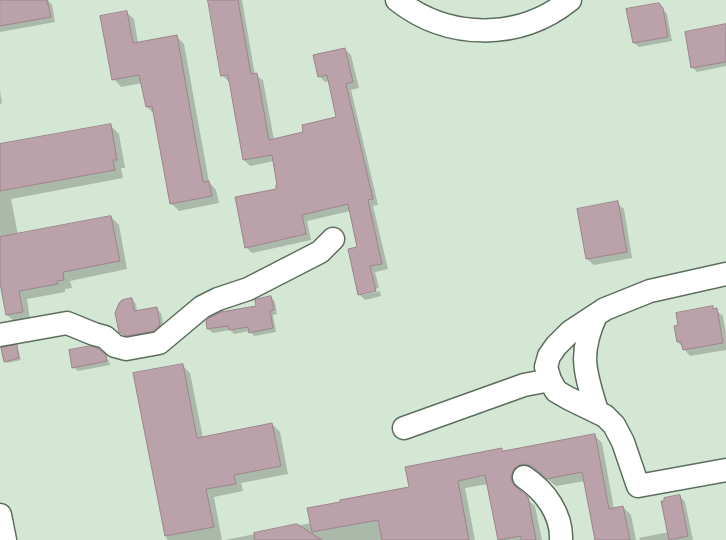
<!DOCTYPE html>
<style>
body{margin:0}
canvas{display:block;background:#d4e7d4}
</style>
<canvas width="726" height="540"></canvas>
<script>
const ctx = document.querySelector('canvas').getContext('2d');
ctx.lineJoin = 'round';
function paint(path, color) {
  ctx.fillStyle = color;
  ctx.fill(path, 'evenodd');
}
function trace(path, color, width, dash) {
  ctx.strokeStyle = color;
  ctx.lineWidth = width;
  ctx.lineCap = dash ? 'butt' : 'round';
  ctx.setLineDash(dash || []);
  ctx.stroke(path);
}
paint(new Path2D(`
 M0,0H48L52,5L55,22L0,32Z
 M209,0H242L255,75L263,80L274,140L305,133L338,118L329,81L325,82L319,76L345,49L351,55L359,88L351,90L378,205L373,206L388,269L375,272L379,288L362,292V295L380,291L381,296L365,300L359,294V248L350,211L307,221L311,240L252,253L246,247L278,190L279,186L274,161L250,166L244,160L230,81H228L222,75Z
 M663,9L667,14L672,41L639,47L634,43L628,10Z
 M126,12L134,19L138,43L176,36L184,44L209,182L216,190L219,203L179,211L171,203L154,114L147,107L142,83L121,87L114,79Z
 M726,26V66L697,72L692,67Z
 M0,91L2,103L0,104Z
 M110,125L119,134L125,168H121L123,178L11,199L18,235L111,217L119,225L127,269L70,281L72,288L65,289V292L27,299L30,320L16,323L7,315L0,277V145Z
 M617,203L624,209L632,258L594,265L587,259L578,210Z
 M271,297L275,302L277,314L273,315L276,332L254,336L250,331L234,334L230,330L213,333L208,329L258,307Z
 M132,299L136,304L137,312L157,309L161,313L164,329L158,335L127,338L120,331Z
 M712,307L723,316L726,334V350L690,356L678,342Z
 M17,347L21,360L7,363L5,361Z
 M98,350L109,361L110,365L78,371L73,367Z
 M182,365L190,373L203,438L272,424L280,432L288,474L241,483L243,491L214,497L222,540H167L135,374Z
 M594,435L602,443L614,509L623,507L631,515L636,540H596L585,481L556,486L541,474L535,471L518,484L519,491L535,506L542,540H499L488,484L465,488L475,540H225L311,523L410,488L501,450L504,452Z
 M680,496L685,502L693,540H640L639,538L669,532L666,502Z`), '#0003');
const building = new Path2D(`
 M0,0H47L51,17L0,26Z
 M208,0H238L251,74L257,73L269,140L303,132L302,125L336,117L327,75L318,77L313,55L345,48L353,82L346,84L373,199L368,200L382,264L370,266L376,291L358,295L348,249L357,247L348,204L302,215L306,234L245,248L235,197L276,189V185H277L272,155L243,160L228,75L221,76Z
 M659,3L663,8L668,37L633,43L626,9Z
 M127,11L133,43L177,35L203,182L209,181L212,196L170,204L152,106L146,107L139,75L112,80L100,16Z
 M726,24V62L691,68L685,32Z
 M111,124L117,160H113L115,170L0,191V144Z
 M618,201L627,252L586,259L577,209Z
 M111,216L120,261L63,272L64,280L57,281L58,284L19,291L23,312L6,315L0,283V237Z
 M271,296L274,310L270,311L273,328L249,333L248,327L229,330L228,326L207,329L206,321L209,318L221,312L256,306L255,300Z
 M132,298L134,311L157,307L160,325L153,331L127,336L119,332L115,313L119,303L122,300Z
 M713,306V309L717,308L723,343L683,350L681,342H677L674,326L678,325L676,313Z
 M17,345L19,358L4,362L1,348Z
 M90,346L99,349L106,355L107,361L72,368L69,350Z
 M183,364L197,438L272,423L281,466L234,475L236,484L206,489L214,527L165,536L133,373Z
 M595,434L609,509L623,506L630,540H595L582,472L547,479L532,466L525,464L519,465L514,469L511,476L512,482L516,487L528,497L536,540H521V536L498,540L485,475L458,481L469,540H382L378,520L312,532L307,508L340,502V500L409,487L405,467L502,448V451Z
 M680,495L688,536L669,540L661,501H664V498Z
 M297,524L322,540H255L254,533Z`);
paint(building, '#bba1a9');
trace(building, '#9d848d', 1);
const minor = new Path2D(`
 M397,0C448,40 519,41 570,0
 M726,274L650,291L605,309L570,332L556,346L549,356L546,367L550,380L556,391L568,398L605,416L614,425L623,442L638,486L726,470
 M596,315C578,355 585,372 597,411
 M0,335L67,323L94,334L105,337L115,346L126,349L159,343L202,307L218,299L248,289L320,252L333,239
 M404,428L524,385L550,380
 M524,477C545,491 562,514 561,540
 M0,515L5,540`);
trace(minor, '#5d6e5e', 25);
trace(minor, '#fff', 22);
</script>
